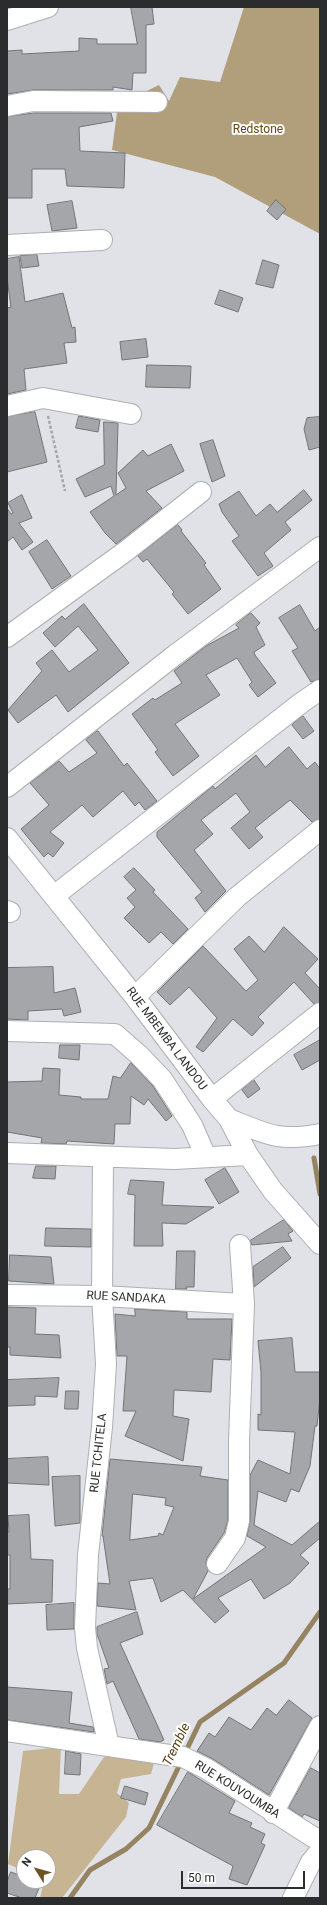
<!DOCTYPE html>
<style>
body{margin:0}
#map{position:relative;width:327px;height:1905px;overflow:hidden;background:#e0e2e7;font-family:Roboto,sans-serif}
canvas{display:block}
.frame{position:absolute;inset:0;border:8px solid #2b2c2d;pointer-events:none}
.north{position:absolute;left:16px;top:1849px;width:40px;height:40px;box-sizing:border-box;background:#fff;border:1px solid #aaabab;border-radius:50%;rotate:307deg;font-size:11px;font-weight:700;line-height:16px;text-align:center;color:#2b2c2d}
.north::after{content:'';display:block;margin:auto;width:14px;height:18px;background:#6c5424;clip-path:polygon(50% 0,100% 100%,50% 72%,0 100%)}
.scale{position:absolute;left:181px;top:1871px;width:124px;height:18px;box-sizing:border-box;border:2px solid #2b2c2d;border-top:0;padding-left:5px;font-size:12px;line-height:14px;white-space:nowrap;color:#2b2c2d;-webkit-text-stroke:3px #fff;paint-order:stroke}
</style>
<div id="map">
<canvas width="327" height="1905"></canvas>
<div class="frame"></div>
<div class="north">N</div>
<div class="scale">50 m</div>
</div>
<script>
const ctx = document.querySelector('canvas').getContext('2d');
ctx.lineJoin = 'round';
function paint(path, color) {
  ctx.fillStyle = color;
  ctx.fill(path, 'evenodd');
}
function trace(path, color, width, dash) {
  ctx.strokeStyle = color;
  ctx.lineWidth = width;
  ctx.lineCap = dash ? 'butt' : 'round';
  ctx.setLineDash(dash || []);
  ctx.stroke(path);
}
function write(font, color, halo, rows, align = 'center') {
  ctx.font = font + ' Roboto,sans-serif';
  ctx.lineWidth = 4;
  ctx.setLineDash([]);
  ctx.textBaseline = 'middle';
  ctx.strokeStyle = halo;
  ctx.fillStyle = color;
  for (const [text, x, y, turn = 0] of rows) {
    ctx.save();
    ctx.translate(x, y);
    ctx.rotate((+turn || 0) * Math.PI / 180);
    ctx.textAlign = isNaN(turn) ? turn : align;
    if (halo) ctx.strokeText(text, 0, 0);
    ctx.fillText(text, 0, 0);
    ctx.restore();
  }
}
paint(new Path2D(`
 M61,1747L59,1794H79L104,1757L140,1756L155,1759L151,1774L121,1779L117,1793L129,1803L126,1817L62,1898H40L44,1881H48V1857H24V1871L8,1864L23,1751Z`), '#c6b493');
paint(new Path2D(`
 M244,7H320V234L215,177L112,150L118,105L159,85L169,101L180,77L220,82Z`), '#b19f7c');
trace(new Path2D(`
 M314,1158L320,1194
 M185,1753L200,1722L284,1663L320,1612
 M70,1898L90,1870L126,1849L149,1828L182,1760`), '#958361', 5);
const building = new Path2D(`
 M131,7H152L154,24L146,25V73H133L132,90L113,87V90H33L7,94V51L22,50V54L79,51V38L97,39V44H137Z
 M34,113H111L113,121L79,127L80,151L125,153L124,188L67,186L65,169H32V198H7V117Z
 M276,200L286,209L277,220L267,211Z
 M72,201L77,228L52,231L47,205Z
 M37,255L39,266L22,268L20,256Z
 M19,257L25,302L63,293L72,328L75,327L76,342L64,343L67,363L24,369L26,390L7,394V308L11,307L7,278V259Z
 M263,260L279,265L273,288L256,284Z
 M220,290L243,298L238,312L215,304Z
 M146,339L148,357L122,360L120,342Z
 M147,365L191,366L190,388L146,387Z
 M35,412L47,462L7,472V417Z
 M79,416L100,420L98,432L76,428Z
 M320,417V447L309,450L304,429L307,418Z
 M104,422L118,423L116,495L126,488L118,473L143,450L148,456L171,444L184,471L146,491L162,508L116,544L105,533L90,512L114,496L111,486L85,497L76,479L104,465Z
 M213,440L225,476L212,482L200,444Z
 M304,490L312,500L285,522L291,530L264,553L273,566L258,576L232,541L239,536L222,512L219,504L239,491L256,516L270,504L277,512Z
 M22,495L32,518L19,523L33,542L22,550L13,537L7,542V508L11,514L13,513L8,503Z
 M178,525L182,530L181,531L206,563L204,565L221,589L188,614L172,594L174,592L147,559L143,562L138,556Z
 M47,540L71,576L52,589L29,552Z
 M84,604L129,663L68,712L56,695L18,723L8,710L42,671L36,663L52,650L69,672L98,650L78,626L55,647L43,633L62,616L65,619Z
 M300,605L315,631L320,627V679L311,682L292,651L298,648L279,618Z
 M251,613L260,623L256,627L265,645L254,652L255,655L276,683L258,697L249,685L252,682L237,658L206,675L220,695L175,724L199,756L173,776L155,752L158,750L132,714L153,698L155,700L182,683L174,671L206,646L239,628L236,625Z
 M303,716L314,731L303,739L292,725Z
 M98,731L124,766L127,763L157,801L145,810L139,802L135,806L123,791L93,817L82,805L50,832L64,843L53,857L48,853L44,857L21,829L49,805L30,783L59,761L69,772L97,753L86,740Z
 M289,747L307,769L315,762L320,769V819L312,822L290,800L255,828L263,837L249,849L231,828L250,812L236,793L201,820L213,834L194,850L226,891L205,912L195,898L202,892L157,837V832L213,786L215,789L256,755L265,767Z
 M134,868L155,890L153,892L188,929L173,944L161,932L149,943L124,918L135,907L127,898L136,890L124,877Z
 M284,927L318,959L305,973L320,989V1002L314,1004L294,982L258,1017L264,1023L252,1036L233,1019L203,1052L196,1047L217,1018L189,987L170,1005L157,992L203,946L246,991L258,980L234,949L249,936L264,952Z
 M53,967L54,993L75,988L81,1012L64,1016L62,1009L28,1011V1020L7,1019V968Z
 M320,1040V1060L302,1070L294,1055Z
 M60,1045H80L79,1060L59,1058Z
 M131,1063L153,1086L172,1116L166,1121L148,1099L144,1105L131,1096L130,1124H115L114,1144L67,1141L66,1144L41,1143L42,1138L7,1132V1082L42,1081L43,1068L60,1069L59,1095L81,1097V1099H108L113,1076L120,1078Z
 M254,1080L260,1089L248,1098L242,1090Z
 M36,1166H56L55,1179L33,1178Z
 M225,1168L239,1192L219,1204L205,1180Z
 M131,1180L164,1182L162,1205L214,1207L186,1224L162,1223L163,1246H134L135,1195L128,1194Z
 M284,1220L293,1231L288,1234L292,1241L252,1245L250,1241Z
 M46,1228L91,1229V1247L45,1246Z
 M283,1247L291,1258L254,1287L253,1267Z
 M177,1251H195L194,1287H186L187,1289H176Z
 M10,1255L51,1257L54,1284L9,1281Z
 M7,1307L36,1308L35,1334L59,1335L61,1358L10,1355V1347H7Z
 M135,1309L187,1312V1319H232L230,1360L213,1359L211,1392L174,1390L173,1416L189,1419L183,1461L125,1436L136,1411H123L127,1356H117L115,1314L135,1316Z
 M292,1338L295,1372H320V1398L317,1426H315L310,1466L299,1492L291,1489L286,1502L258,1491L254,1525L292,1545L320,1521V1538L300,1555L309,1563L290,1583L264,1599L251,1579L218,1598L229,1611L215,1623L183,1590L161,1602L153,1578L129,1581L136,1610L97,1606L98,1583L110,1584L103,1536H102L110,1459L202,1467L200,1476L228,1480V1520L224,1533L207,1558L206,1563L208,1571L193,1599L266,1547L247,1536L250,1521V1475L258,1460L290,1474L295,1432L258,1430V1414L261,1415V1372L258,1341ZM133,1494L166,1498L165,1505L174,1507L163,1535L159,1533L158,1536L130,1540Z
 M59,1378L57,1397L35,1396V1405L7,1406V1380Z
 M66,1391H79L78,1409H65Z
 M48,1457L49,1485L7,1483V1459Z
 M80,1476V1523L55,1526L52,1477Z
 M29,1515L31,1559L53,1560L52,1602L7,1604V1589H10V1555H7V1532H9L8,1516Z
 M74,1603V1629L47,1630L46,1605Z
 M137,1612L143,1634L120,1643L164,1740L160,1742L139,1739L113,1681L107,1684L104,1669L109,1668L97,1634V1627Z
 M7,1687L72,1692L69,1723L93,1727L94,1732L7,1720Z
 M289,1700L312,1718L269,1795L213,1759L197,1751L209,1733L215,1737L229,1717L251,1730L267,1708L276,1715Z
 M66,1751L81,1754L80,1775L65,1774Z
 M311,1768L320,1773V1821L304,1814L302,1817L289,1808Z
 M188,1772L235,1801L229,1813L252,1823L250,1827L265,1834L261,1843L265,1845L247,1885L229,1879L233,1866L157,1825Z
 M125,1786L148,1793L145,1805L121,1798Z
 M11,1872L24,1877V1881H42L35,1898H22L7,1893V1882Z`);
paint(building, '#a4a6aa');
trace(building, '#727478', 1);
const minor = new Path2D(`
 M7,20L48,7
 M7,106L33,101L157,102
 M7,245L102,240
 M7,406L43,398L131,414
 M7,637L126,551L201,492
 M7,787L175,655L320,547
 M7,838L135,997L212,1099L229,1119L248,1155L273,1191L320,1244
 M54,896L301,703L320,690
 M7,911L10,912
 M135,997L237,897L320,830
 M7,1031L115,1034L139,1055L162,1079L192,1125L206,1157
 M212,1099L320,1013
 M229,1119C266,1134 279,1142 320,1134
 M7,1153L174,1159L248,1155
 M103,1158L102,1296L106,1364L102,1427L88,1555L85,1628L87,1648L109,1746
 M7,1295L102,1296L244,1304
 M217,1564L235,1538L239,1521V1441L244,1304L240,1245
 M7,1731L183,1757L207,1769L313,1837L320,1839
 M273,1813L320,1726
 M293,1898L311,1862L320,1851`);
trace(minor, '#adafb3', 22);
trace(new Path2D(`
 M48,416L65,491`), '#a4a6aa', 2.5, [3, 2]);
trace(minor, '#fff', 20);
write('12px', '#664a0d', '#fff', [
 ["Redstone",258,130]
]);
write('12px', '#2b2c2d', '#fff', [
 ["RUE MBEMBA LANDOU",166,1039,53],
 ["RUE SANDAKA",126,1298,3],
 ["RUE TCHITELA",99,1453,-84],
 ["RUE KOUVOUMBA",237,1790,32]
]);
write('italic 13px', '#503b0f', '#fff', [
 ["Tremble",177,1745,-64]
]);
</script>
